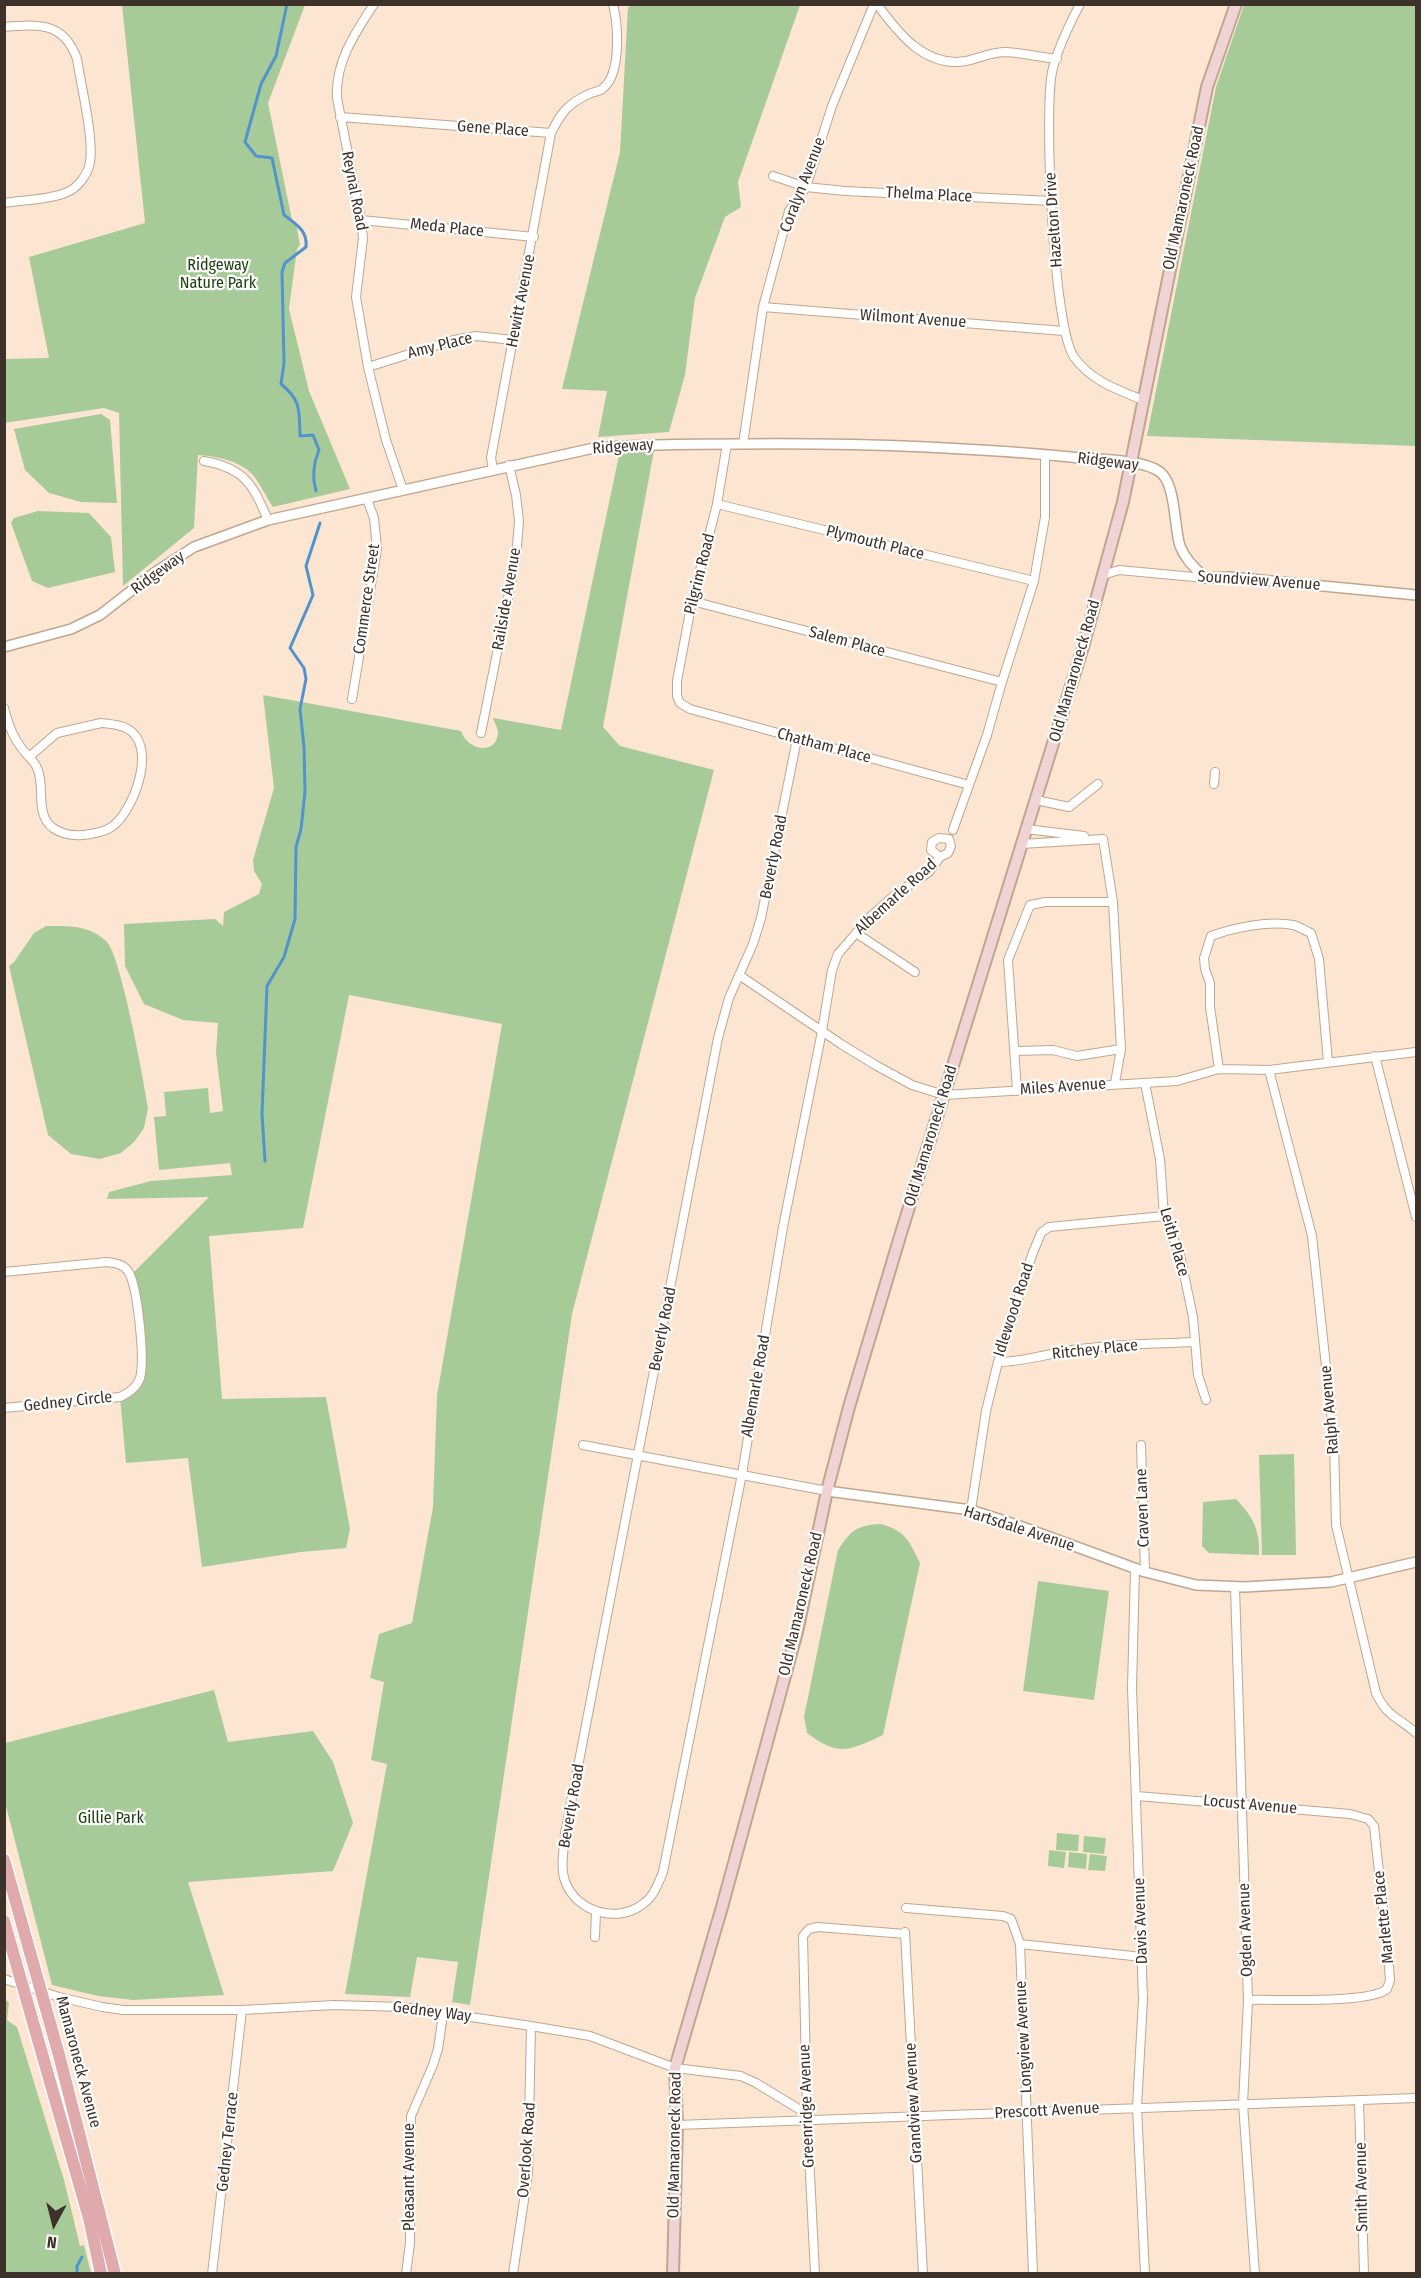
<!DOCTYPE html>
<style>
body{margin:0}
#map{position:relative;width:1421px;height:2278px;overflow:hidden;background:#fce6d2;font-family:"Fira Sans Condensed",sans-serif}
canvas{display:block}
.frame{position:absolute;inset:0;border:6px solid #3d3229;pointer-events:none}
.north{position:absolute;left:24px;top:2194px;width:60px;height:60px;-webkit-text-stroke:4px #fff;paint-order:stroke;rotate:187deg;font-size:16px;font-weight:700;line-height:24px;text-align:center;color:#3d3229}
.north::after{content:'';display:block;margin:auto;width:21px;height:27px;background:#3d3229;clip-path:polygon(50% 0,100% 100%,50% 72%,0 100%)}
</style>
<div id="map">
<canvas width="1421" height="2278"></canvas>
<div class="frame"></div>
<div class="north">N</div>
</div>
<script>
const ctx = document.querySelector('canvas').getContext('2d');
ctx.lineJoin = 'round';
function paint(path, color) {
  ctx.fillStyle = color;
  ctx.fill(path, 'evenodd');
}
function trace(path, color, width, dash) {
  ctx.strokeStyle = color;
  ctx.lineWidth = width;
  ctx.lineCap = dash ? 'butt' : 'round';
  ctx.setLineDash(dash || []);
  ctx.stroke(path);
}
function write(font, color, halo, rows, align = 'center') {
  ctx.font = font + ' "Fira Sans Condensed",sans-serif';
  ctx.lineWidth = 4.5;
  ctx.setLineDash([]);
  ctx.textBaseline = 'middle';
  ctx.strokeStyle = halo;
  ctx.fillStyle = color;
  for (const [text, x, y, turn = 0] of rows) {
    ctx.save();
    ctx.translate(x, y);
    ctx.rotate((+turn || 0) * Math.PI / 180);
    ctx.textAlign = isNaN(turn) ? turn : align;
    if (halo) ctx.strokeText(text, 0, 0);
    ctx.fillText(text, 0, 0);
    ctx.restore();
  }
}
paint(new Path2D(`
 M637,4L800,5L738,182L741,207L725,217L695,298L685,375L669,432L598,437L607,391L562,389L620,152L628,7Z
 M122,5H305L268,103L292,220L296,223L300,245L297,249L289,309L309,391L350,489L273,507C266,497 260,483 252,474C240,461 215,456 198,455L194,528L123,586L119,413L104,408L4,423L5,359L49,358L29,257L145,223Z
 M1244,5H1416V446L1147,436L1216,87Z
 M101,414L110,420L117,503L81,502L49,493L25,470L14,429Z
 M655,445L603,727L620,746L714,770L572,1314L470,2005L452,2002L458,1962L417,1957L410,1997L345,1994L387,1764L371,1760L384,1682L370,1678L379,1634L412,1623L433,1507L437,1395L502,1024L349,995L303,1228L209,1236L222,1399L326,1397L350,1529L346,1548L301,1552L202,1567L188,1458L126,1463L120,1397L126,1394L142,1369L130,1276L209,1197L107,1199L109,1192L151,1181L232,1175L230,1163L159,1170L154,1117L166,1116L164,1092L208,1088L210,1113L223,1111L216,1053L218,1023L183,1020L144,1004L125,966L124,924L215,919L223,926L224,912L259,894L262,884L254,871L253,860L274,788L263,695L461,731C469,753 498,754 498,732C498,728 494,722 493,718L561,730L621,446Z
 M38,511L89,513L111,537L115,572L48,588L32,581L11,523L14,518Z
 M46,926C69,926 90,925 107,942C121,957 144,1081 148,1108L144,1128L134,1142L121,1153L100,1159L71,1154L48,1135L9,966L14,962L34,933Z
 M1294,1454L1296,1555H1262L1259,1455Z
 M1236,1499C1253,1517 1260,1529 1259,1555L1209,1553L1202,1546L1203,1502Z
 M881,1524C906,1531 909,1541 920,1563L883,1735C848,1751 839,1757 807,1733L804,1717L838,1550C851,1530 857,1525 881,1524Z
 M1038,1581L1109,1591L1094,1700L1023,1691Z
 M214,1690L228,1742L313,1731L333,1762L353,1823L333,1871L188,1882L224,1995L133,2000L98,1996L52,1985L5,1802V1743Z
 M1057,1833L1079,1835L1078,1851L1056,1850Z
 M1084,1836L1106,1838L1104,1854L1083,1852Z
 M1049,1850L1066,1852L1064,1868L1048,1866Z
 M1069,1852L1087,1854L1086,1869L1068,1867Z
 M1090,1854L1107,1856L1105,1871L1088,1870Z
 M5,2000L9,2002L7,2020L17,2027L64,2180L80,2246L84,2245L91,2273H5Z`), '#a7cb98');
trace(new Path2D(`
 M287,4L276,56L261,84L245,142L256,156L272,158L284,215C296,224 308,231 306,247L285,263L282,272L284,363L281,384C302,401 299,411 300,436L313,435L319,450C313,464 312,477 316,491
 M265,1161L262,1114L267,986L284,957L295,919L296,847L301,829L305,792L304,747L300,709L306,679L304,668L290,648L313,595L306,566L320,523
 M77,2274V2266L82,2257`), '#5193cc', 3);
const minor = new Path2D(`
 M374,4C355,33 335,62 337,98L361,220L363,238L356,297L368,367L386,440L403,490
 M877,4C898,33 925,68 966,61C980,58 991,52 1006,52C1023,53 1040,57 1057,59
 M1080,4C1069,25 1057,50 1052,72C1044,113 1053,327 1074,357C1091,381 1118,390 1143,400
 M4,27C39,24 64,22 77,59C81,85 94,139 90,162C88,175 77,189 65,193C47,200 24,200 4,203
 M340,117L551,133C561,113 567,104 589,94C593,92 598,92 602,89C622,75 618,25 613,4
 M773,176L806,187L845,191L1052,201
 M361,220L534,237
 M763,307L1064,331
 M368,367L454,340L476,336L513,340
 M727,444L717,504L692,601L677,681V696L680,703L690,709L969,785
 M743,444L763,307L789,211L806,187L832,106L874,4
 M204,461C245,468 253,485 268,520
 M493,469L491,458L551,133
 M717,504L1034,581
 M1103,575L1119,570L1205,578
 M692,601L1002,682
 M352,699L377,549L374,518L367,499
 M4,708C9,728 15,742 29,757
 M101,723C111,724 124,725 132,732C155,752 134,809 113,826C105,832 93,834 83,835C73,836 62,834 53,828C34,814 46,786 37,768C36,764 32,760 29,757L57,733Z
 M481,733L516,558L519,521L516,495L509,465
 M797,739L761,918L753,944L729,998L718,1038L565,1834C564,1849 560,1867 565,1881C576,1912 617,1924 643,1904C654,1896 658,1884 663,1872L742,1474L783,1227L822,1031L832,970L838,954L870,917L896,894L929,872L940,857L948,853L951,846L949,839L939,838L932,842L931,850L940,857
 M1214,784L1215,772
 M1036,800L1069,807L1098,784
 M1026,829L1084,836
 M953,830L987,735L1002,682L1034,581L1045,517V455
 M1103,839L1113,902
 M1021,844L1103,839
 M856,933L915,972
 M739,975L841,1044L877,1066L912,1085L944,1095L1177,1081L1219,1069L1269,1070L1416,1052
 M1016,1051L1053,1050L1077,1056L1121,1049
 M1375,1056L1416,1217
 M1219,1069L1210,1007V983L1205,969L1204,958L1211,936C1233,928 1269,920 1293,925C1299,926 1305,931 1311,933L1319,959L1328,1062
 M1269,1070L1312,1236L1334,1441L1336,1525L1376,1693C1387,1717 1398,1717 1416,1733
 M1145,1083L1160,1159L1164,1216L1180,1255L1193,1317L1198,1375L1206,1400
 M1017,1091L1008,960L1030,905L1046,902H1113L1121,1049L1115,1083
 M4,1272L107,1262C115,1263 123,1264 128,1271C138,1286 145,1361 140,1378C137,1387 129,1393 120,1397L4,1408
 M998,1362C1023,1362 1047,1354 1072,1350C1112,1344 1153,1344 1194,1342
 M583,1445L827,1491
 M1141,1445L1145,1572
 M971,1510L986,1411L998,1362L1032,1255L1041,1233L1049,1227L1164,1216
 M1135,1569L1132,1688L1143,1999L1137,2107L1145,2274
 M1235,1587L1248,2000L1243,2104L1255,2274
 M1137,1796L1350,1814L1368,1819L1374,1826L1388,1955L1390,1980L1387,1989C1370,2004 1275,1999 1248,2000
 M906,1908L1003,1916L1011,1919L1020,1944L1033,2274
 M905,1932L923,2274
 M595,1937L596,1911
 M1020,1944L1142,1957
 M4,1979L59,1997L102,2007L123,2010H242L334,2005L403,2007L531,2026L590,2036L675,2068L741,2076L756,2083L807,2114
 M1359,2100L1364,2274
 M677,2125L1416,2098
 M212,2274L242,2010
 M406,2274L410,2243L411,2116L433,2065L438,2049L443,2014
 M513,2274L528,2173L531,2026
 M815,2274L807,2114L803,1936L809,1929L818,1927L905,1934`);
const tertiary = new Path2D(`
 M4,647L71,629L100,615L154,573L194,547L268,520L594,448C644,444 694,444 744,444C853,443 963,447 1071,457C1095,460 1141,458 1160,472C1176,484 1174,527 1180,546C1185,559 1195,568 1205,578L1230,577L1416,595
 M827,1491L971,1510L1017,1525L1145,1572L1196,1585L1245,1587L1331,1582L1416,1562`);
const secondary = new Path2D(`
 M673,2274L677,2125L675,2068L722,1907L797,1632L827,1491L849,1407L901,1233L1083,647L1123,502L1207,87L1236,4`);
const primary = new Path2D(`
 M4,1860L59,2055L115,2274
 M4,1921L89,2218L101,2274`);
trace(minor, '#c0a68e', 10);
trace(tertiary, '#c0a68e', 12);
trace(secondary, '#c0a68e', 14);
trace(primary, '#fff', 15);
trace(minor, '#fff', 8);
trace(tertiary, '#fff', 9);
trace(secondary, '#f0d4d5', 10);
trace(primary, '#e0a9ac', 12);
write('16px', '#3d3229', '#fff', [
 ["Gene Place",493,129,4],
 ["Coralyn Avenue",803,185,-69],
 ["Reynal Road",354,191,79],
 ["Thelma Place",929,195,3],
 ["Old Mamaroneck Road",1184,198,-78],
 ["Hazelton Drive",1054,220,-94],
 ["Meda Place",447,228,6],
 ["Hewitt Avenue",521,301,-79],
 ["Wilmont Avenue",913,319,4],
 ["Amy Place",440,346,-14],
 ["Ridgeway",623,447,-4],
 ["Ridgeway",1108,462,7],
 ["Plymouth Place",875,543,14],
 ["Ridgeway",158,573,-36],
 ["Pilgrim Road",700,574,-76],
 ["Soundview Avenue",1259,581,4],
 ["Commerce Street",367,599,-82],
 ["Railside Avenue",507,599,-80],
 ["Salem Place",847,642,15],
 ["Old Mamaroneck Road",1075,671,-74],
 ["Chatham Place",824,746,15],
 ["Beverly Road",774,857,-79],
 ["Albemarle Road",896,897,-42],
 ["Miles Avenue",1063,1087,-4],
 ["Old Mamaroneck Road",931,1136,-73],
 ["Leith Place",1174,1242,74],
 ["Idlewood Road",1014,1310,-72],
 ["Beverly Road",663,1329,-79],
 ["Ritchey Place",1095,1350,-6],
 ["Albemarle Road",756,1386,-80],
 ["Gedney Circle",68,1402,-6],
 ["Ralph Avenue",1330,1410,-95],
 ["Craven Lane",1143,1508,-92],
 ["Hartsdale Avenue",1019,1529,18],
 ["Old Mamaroneck Road",801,1604,-77],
 ["Locust Avenue",1250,1805,5],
 ["Beverly Road",572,1806,-80],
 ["Marlette Place",1384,1917,-96],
 ["Davis Avenue",1141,1921,-92],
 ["Ogden Avenue",1246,1930,-92],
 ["Gedney Way",432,2012,7],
 ["Longview Avenue",1024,2037,-93],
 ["Mamaroneck Avenue",78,2062,75],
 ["Grandview Avenue",914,2103,-93],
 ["Greenridge Avenue",807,2106,-92],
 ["Prescott Avenue",1047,2111,-3],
 ["Gedney Terrace",228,2142,-84],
 ["Old Mamaroneck Road",675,2145,-89],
 ["Overlook Road",527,2150,-86],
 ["Pleasant Avenue",410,2177,-90],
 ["Smith Avenue",1362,2187,-91]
]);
write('16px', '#1c3c0b', '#fff', [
 ["Ridgeway",218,266],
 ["Nature Park",218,284],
 ["Gillie Park",111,1819]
]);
</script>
